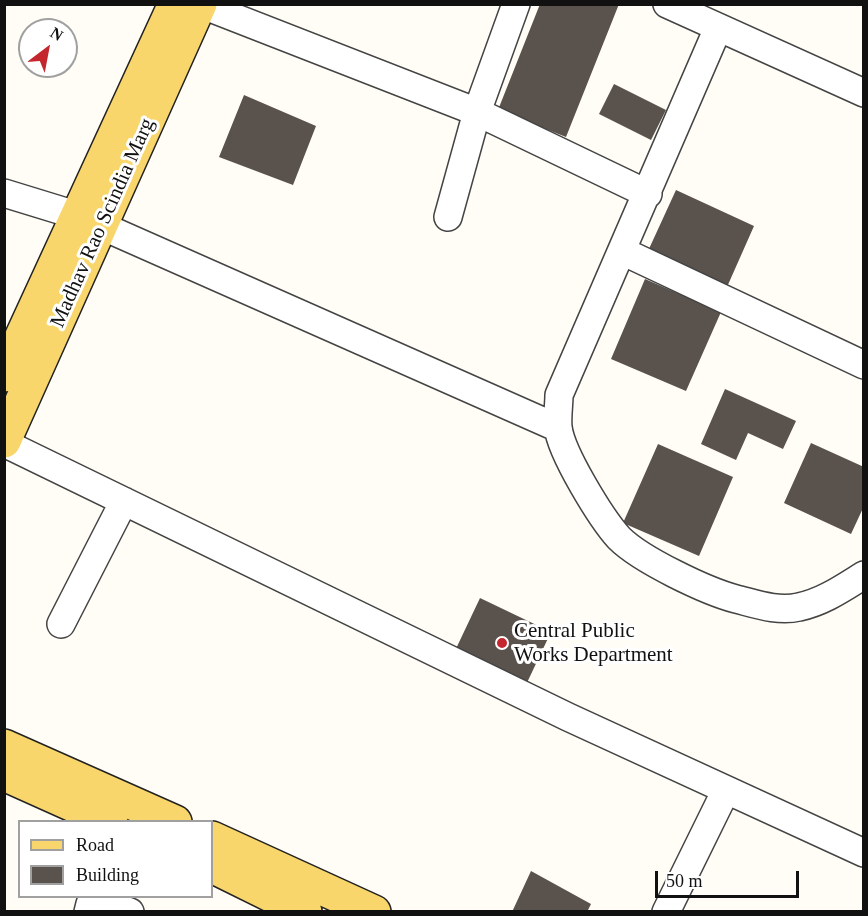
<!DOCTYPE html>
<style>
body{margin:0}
#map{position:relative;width:868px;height:916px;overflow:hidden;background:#fffdf5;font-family:"Times New Roman",serif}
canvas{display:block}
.frame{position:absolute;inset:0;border:6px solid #111;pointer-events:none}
.legend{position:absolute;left:18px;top:820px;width:195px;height:78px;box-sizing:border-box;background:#fff;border:2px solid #a0a0a0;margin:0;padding:8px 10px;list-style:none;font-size:18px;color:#111}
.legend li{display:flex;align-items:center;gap:12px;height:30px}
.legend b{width:30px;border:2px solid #a0a0a0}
.north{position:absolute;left:18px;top:18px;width:60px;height:60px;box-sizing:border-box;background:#fff;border:2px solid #a0a0a0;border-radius:50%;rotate:32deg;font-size:16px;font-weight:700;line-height:24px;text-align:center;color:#111}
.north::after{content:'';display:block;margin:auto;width:21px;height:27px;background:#c4262e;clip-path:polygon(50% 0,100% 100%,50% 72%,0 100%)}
.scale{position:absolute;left:655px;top:871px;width:144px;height:27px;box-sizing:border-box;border:3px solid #111;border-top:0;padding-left:8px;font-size:18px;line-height:21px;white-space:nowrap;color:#111;-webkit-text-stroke:4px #fff;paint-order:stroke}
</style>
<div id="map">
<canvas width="868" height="916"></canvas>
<div class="frame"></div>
<ul class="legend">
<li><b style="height:8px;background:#f9d66b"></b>Road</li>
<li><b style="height:16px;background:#5a524d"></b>Building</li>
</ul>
<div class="north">N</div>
<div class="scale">50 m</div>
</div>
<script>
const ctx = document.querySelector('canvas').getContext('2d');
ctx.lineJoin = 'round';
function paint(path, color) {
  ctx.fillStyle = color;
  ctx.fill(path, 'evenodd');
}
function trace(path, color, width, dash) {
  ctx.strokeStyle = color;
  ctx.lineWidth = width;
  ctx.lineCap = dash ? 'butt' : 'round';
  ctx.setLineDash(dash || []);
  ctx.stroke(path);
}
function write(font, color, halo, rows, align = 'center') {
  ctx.font = font + ' "Times New Roman",serif';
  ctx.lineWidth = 6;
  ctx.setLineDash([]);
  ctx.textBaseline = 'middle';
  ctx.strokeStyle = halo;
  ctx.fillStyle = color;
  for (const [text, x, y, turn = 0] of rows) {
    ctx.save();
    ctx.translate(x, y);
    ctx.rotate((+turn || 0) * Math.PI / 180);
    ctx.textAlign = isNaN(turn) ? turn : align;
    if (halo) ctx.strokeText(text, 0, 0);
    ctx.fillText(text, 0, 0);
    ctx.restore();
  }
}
paint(new Path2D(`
 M540,4H619L566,137L498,110Z
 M614,84L666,110L651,140L599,114Z
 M244,95L316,126L293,185L219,157Z
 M676,190L754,226L727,287L648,251Z
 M645,279L721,312L686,391L611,359Z
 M725,389L796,421L783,449L748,433L736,460L701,444Z
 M811,443L864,467V506L851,534L784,503Z
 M658,444L733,477L699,556L623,523Z
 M480,598L551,632L524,689L453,655Z
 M531,871L591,904L587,912H512Z`), '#5a524d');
const minor = new Path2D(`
 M200,4L477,112L648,194
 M667,4L864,93
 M718,28L559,395C559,405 557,416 558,427C561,453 601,518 619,538C641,560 706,591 736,599C756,604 778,612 799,607C823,602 843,588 864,575
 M4,193L79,216L558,428
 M448,217L477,112L516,4
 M622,251L864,365
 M4,443L568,717L864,853
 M61,624L124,501
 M88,912L90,904L99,900L130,912
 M666,912L726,790`);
const major = new Path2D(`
 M4,375L175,4
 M4,441L200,4
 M4,746L175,822
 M4,774L111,822
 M212,838L374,912
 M212,866L305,912`);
trace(minor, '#444', 30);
trace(major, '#222', 36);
trace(minor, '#fff', 27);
trace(major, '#f9d66b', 33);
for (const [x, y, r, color] of [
 [502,643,6,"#c4262e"]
]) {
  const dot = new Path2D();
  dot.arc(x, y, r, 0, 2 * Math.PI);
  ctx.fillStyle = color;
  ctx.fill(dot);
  trace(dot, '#fff', 2);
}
write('21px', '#111', '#fff', [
 ["Madhav Rao Scindia Marg",103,223,-66]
]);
write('21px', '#111', '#fff', [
 ["Central Public",514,631],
 ["Works Department",514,655]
], 'left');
</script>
